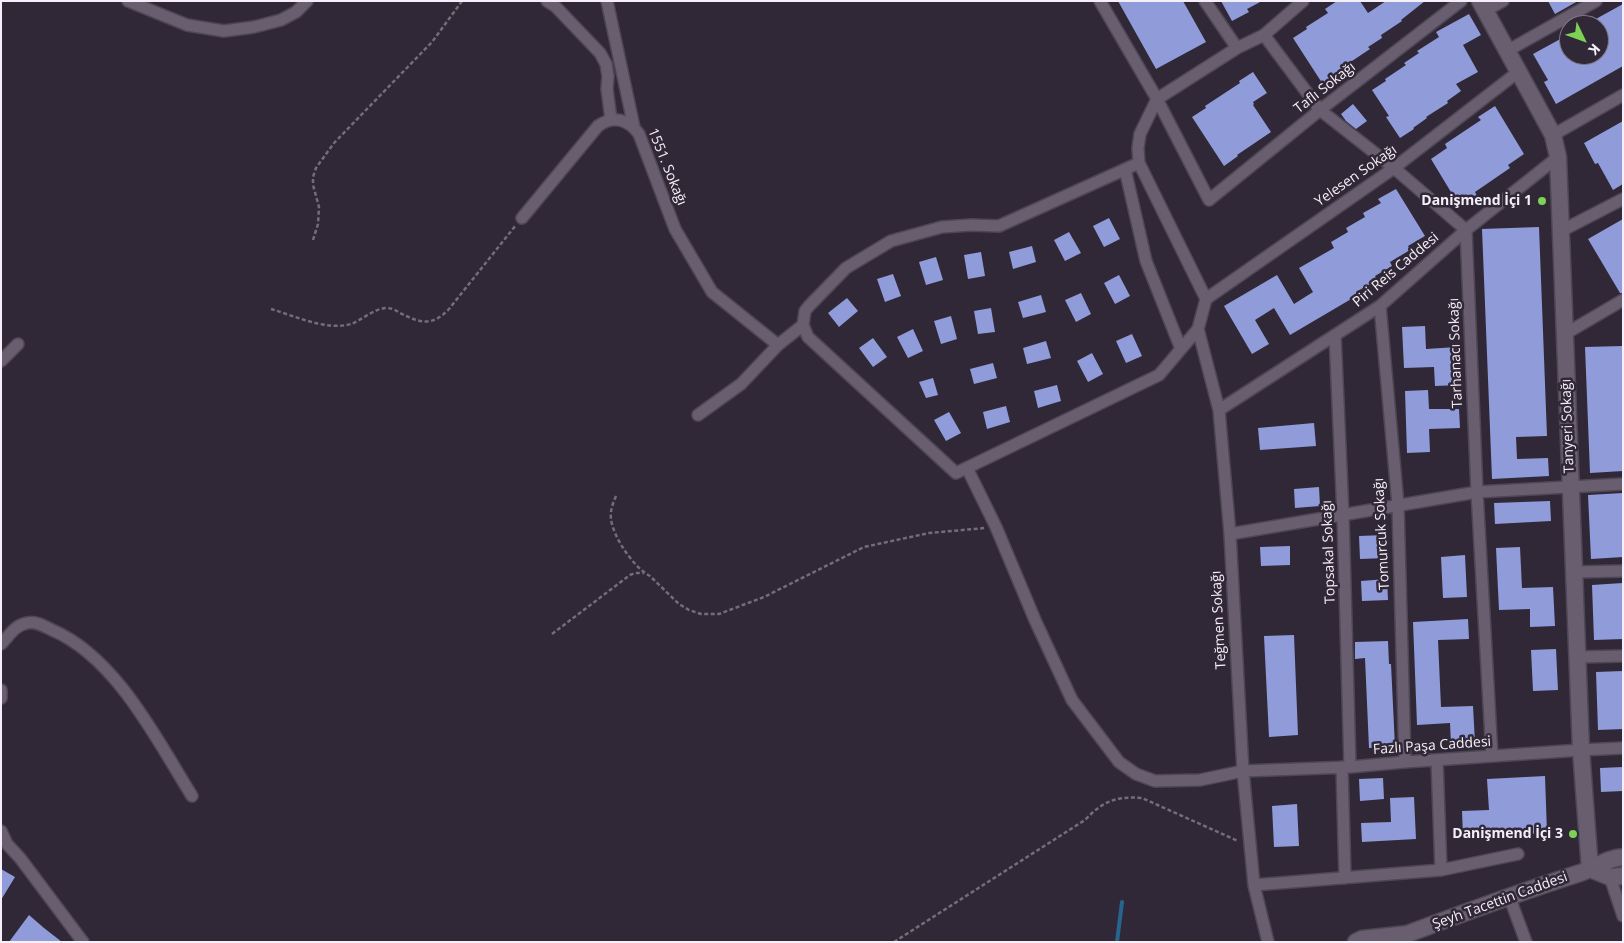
<!DOCTYPE html>
<meta charset="utf-8">
<style>
body{margin:0}
#map{position:relative;width:1624px;height:943px;overflow:hidden;background:#302836;font-family:"Open Sans",sans-serif}
canvas{display:block}
.frame{position:absolute;inset:0;border:2px solid #f5eff9;pointer-events:none}
.north{position:absolute;left:1559px;top:15px;width:50px;height:50px;box-sizing:border-box;background:#302836;border:1px solid #7f7884;border-radius:50%;rotate:132deg;font-size:14px;font-weight:700;line-height:20px;text-align:center;color:#f5eff9}
.north::after{content:'';display:block;margin:auto;width:18px;height:22px;background:#7dd154;clip-path:polygon(50% 0,100% 100%,50% 72%,0 100%)}
</style>
<div id="map">
<canvas width="1624" height="943"></canvas>
<div class="frame"></div>
<div class="north">K</div>
</div>
<script>
const ctx = document.querySelector('canvas').getContext('2d');
ctx.lineJoin = 'round';
function trace(path, color, width, dash) {
  ctx.strokeStyle = color;
  ctx.lineWidth = width;
  ctx.lineCap = dash ? 'butt' : 'round';
  ctx.setLineDash(dash || []);
  ctx.stroke(path);
}
function paint(path, color) {
  ctx.fillStyle = color;
  ctx.fill(path, 'evenodd');
}
function write(font, color, halo, rows, align = 'center') {
  ctx.font = font + ' "Open Sans",sans-serif';
  ctx.lineWidth = 5;
  ctx.setLineDash([]);
  ctx.textBaseline = 'middle';
  ctx.strokeStyle = halo;
  ctx.fillStyle = color;
  for (const [text, x, y, turn = 0] of rows) {
    ctx.save();
    ctx.translate(x, y);
    ctx.rotate((+turn || 0) * Math.PI / 180);
    ctx.textAlign = isNaN(turn) ? turn : align;
    if (halo) ctx.strokeText(text, 0, 0);
    ctx.fillText(text, 0, 0);
    ctx.restore();
  }
}
trace(new Path2D(`
 M1117,942L1122,902`), '#25658f', 4);
paint(new Path2D(`
 M1118,1H1183L1206,42L1156,69Z
 M1221,1H1262L1247,9L1249,12L1232,21Z
 M1337,1H1360L1368,13L1386,1H1425L1401,20L1402,21L1381,35L1382,38L1368,47L1370,49L1349,63L1351,66L1324,86L1293,38L1307,29L1306,27L1328,13L1325,9Z
 M1548,1H1578L1555,14Z
 M1623,4V66L1556,104L1544,82L1548,80L1533,54L1564,37L1569,45V55H1575L1579,63L1593,55H1599V25H1585Z
 M1469,14L1481,35L1463,45L1478,72L1456,84L1461,91L1447,101L1448,103L1426,117L1427,118L1413,128L1414,129L1400,138L1386,117L1389,116L1372,90L1386,81L1385,79L1406,65L1404,63L1419,53L1417,51L1439,37L1436,32Z
 M1253,72L1267,93L1253,102L1254,104L1253,105L1271,132L1237,155L1238,156L1224,166L1192,117L1206,108L1205,106L1240,83L1239,81Z
 M1353,104L1367,121L1356,129L1346,121L1341,114Z
 M1495,106L1524,154L1508,165L1510,168L1475,192L1477,196L1460,207L1431,159L1447,148L1445,144L1481,120L1478,117Z
 M1623,121V184L1613,190L1598,163L1595,164L1584,143Z
 M1396,189L1425,236L1408,246L1410,250L1390,262L1392,266L1375,276L1377,280L1356,292L1358,295L1290,335L1274,308L1255,320L1269,344L1252,354L1224,306L1277,275L1294,304L1313,292L1299,268L1334,248L1331,242L1348,232L1346,228L1365,217L1363,213L1381,203L1378,199Z
 M1109,218L1120,239L1104,247L1093,226Z
 M1623,219V293H1620L1588,239Z
 M1539,227L1547,436L1516,437L1517,459L1548,458L1549,476L1492,479L1482,229Z
 M1069,232L1081,253L1065,261L1054,240Z
 M1032,246L1036,262L1013,269L1009,252Z
 M981,252L985,276L968,279L964,255Z
 M936,257L943,280L926,285L919,262Z
 M893,274L901,296L885,302L877,279Z
 M1119,275L1130,296L1115,304L1104,283Z
 M1081,293L1091,314L1076,322L1065,300Z
 M1041,295L1046,312L1023,318L1018,302Z
 M847,298L858,311L839,327L828,313Z
 M991,308L995,332L978,334L974,311Z
 M951,316L957,339L941,344L934,321Z
 M1425,326L1426,349L1457,347L1459,385L1435,386L1434,367L1404,368L1402,327Z
 M913,329L923,351L908,358L897,337Z
 M1132,334L1142,356L1126,363L1116,341Z
 M873,338L887,357L873,367L859,348Z
 M1046,341L1051,358L1027,364L1023,348Z
 M1623,346V471L1590,473L1585,347Z
 M1092,353L1103,374L1088,382L1077,361Z
 M993,363L997,378L974,384L970,369Z
 M933,378L938,395L926,398L919,382Z
 M1057,385L1061,401L1038,408L1034,391Z
 M1428,390L1429,409H1459L1460,428L1429,429L1430,452L1407,453L1405,391Z
 M1006,406L1010,422L987,429L983,412Z
 M949,412L961,433L946,441L934,420Z
 M1314,423L1316,446L1260,450L1258,428Z
 M1319,487L1320,506L1295,508L1294,489Z
 M1623,493V557L1591,559L1588,495Z
 M1550,501L1551,521L1495,524L1494,503Z
 M1385,535L1386,558L1360,559L1359,536Z
 M1290,546V565L1261,566L1260,547Z
 M1520,547L1522,588L1553,587L1555,626L1530,627V609L1499,610L1496,548Z
 M1465,555L1467,597L1443,598L1441,557Z
 M1387,579L1388,600L1362,601L1361,581Z
 M1623,583V639L1594,640L1592,585Z
 M1468,619L1469,639L1438,640L1441,707L1473,706L1475,743L1451,745L1450,723L1417,725L1413,622Z
 M1294,635L1298,735L1269,737L1264,636Z
 M1388,641L1389,664H1391L1395,747L1369,748L1365,658L1355,659V642Z
 M1556,649L1558,690L1533,691L1531,650Z
 M1623,671V729L1598,730L1596,672Z
 M1623,767V791L1601,792L1600,768Z
 M1545,776L1547,833L1463,837L1462,811L1489,810L1487,779Z
 M1383,778L1384,799L1360,801L1359,779Z
 M1414,797L1416,839L1362,842L1361,823L1391,822L1390,798Z
 M1297,804L1299,846L1274,847L1272,806Z
 M1,869L15,877L1,900Z
 M29,915L44,928L62,942H9Z`), '#909bda');
const street = new Path2D(`
 M128,1L187,25L224,31L254,27L281,20L296,12L307,1
 M547,1L555,6L600,53L606,64L608,76L607,89L611,119
 M607,1L634,127
 M1100,1L1157,99L1209,200L1320,110L1461,1
 M1205,1L1237,48
 M1485,11L1503,1
 M1264,35L1320,110L1394,168L1466,230L1477,492L1492,756
 M1507,51L1596,1
 M1553,135L1623,95
 M1139,163L999,226L971,225L942,227L891,241L846,268L809,306L805,311L803,325L808,337L956,473L1159,375L1198,329
 M1125,169L1146,261L1181,349
 M522,218L598,126C613,115 628,119 639,134L675,229L712,292L778,345
 M1561,231L1623,199
 M1206,299L1198,329L1219,410L1230,534L1243,771L1254,885L1268,942
 M1206,299L1139,163L1138,148L1140,134L1157,99L1237,48L1264,35L1303,1
 M1206,299L1394,168L1518,72
 M1380,306L1398,505L1405,762
 M1565,334L1623,300
 M1335,335L1343,515L1350,767
 M1,361L18,344
 M1219,410L1380,306L1466,230L1558,157
 M698,415L741,384L778,345L803,325
 M967,468L996,527L1035,620L1072,700L1119,762L1136,774L1155,781L1200,780L1243,771L1350,767L1405,762L1581,750L1623,748
 M1230,534L1477,492L1623,484
 M1574,572L1623,571
 M1,644C9,636 15,625 27,623C36,621 44,626 52,630C116,657 157,740 192,796
 M1577,657L1623,656
 M1,690V698
 M1437,760L1441,870
 M1342,767L1345,878
 M1,831L7,844L20,858L83,942
 M1610,877L1623,916
 M1254,885L1441,870L1518,854
 M1509,896L1526,942`);
const secondary = new Path2D(`
 M1480,1L1553,135L1558,157L1581,750L1590,869
 M1590,869L1610,877L1623,876
 M1356,942L1362,939L1408,934
 M1397,942L1410,933C1466,912 1523,891 1580,873C1595,868 1607,858 1623,857`);
trace(street, '#4d4653', 14);
trace(secondary, '#4d4653', 19);
trace(new Path2D(`
 M313,240L318,224L319,207L313,185V177L316,168L334,143L432,42L462,1
 M271,309C295,316 326,331 351,324C362,320 373,309 386,308C391,308 396,310 400,313C420,323 432,327 449,309L516,225
 M616,496C613,503 610,510 611,519C613,537 634,568 650,576L679,604L689,610L701,614H719L764,597L864,547L929,533L985,528
 M552,634L630,575L635,573H644
 M894,942L1085,820C1103,801 1116,796 1142,798L1238,841`), '#746d79', 2.5, [4, 2.5]);
trace(street, '#685e6f', 11);
trace(secondary, '#685e6f', 16);
for (const [x, y, r, color] of [
 [1542,201,5,"#7dd154"],
 [1573,834,5,"#7dd154"]
]) {
  const dot = new Path2D();
  dot.arc(x, y, r, 0, 2 * Math.PI);
  ctx.fillStyle = color;
  ctx.fill(dot);
  trace(dot, '#302836', 2);
}
write('14px', '#f5eff9', '#302836', [
 ["Taflı Sokağı",1325,88,-38],
 ["1551. Sokağı",667,167,68],
 ["Yelesen Sokağı",1356,176,-35],
 ["Piri Reis Caddesi",1396,270,-40],
 ["Tarhanacı Sokağı",1456,353,-92],
 ["Tanyeri Sokağı",1568,426,-92],
 ["Tomurcuk Sokağı",1382,534,-93],
 ["Topsakal Sokağı",1329,552,-92],
 ["Teğmen Sokağı",1219,620,-93],
 ["Fazlı Paşa Caddesi",1432,746,-4],
 ["Şeyh Tacettin Caddesi",1500,901,-20]
]);
write('bold 14px', '#f5eff9', '#302836', [
 ["Danişmend İçi 1",1532,201],
 ["Danişmend İçi 3",1563,834]
], 'right');
</script>
